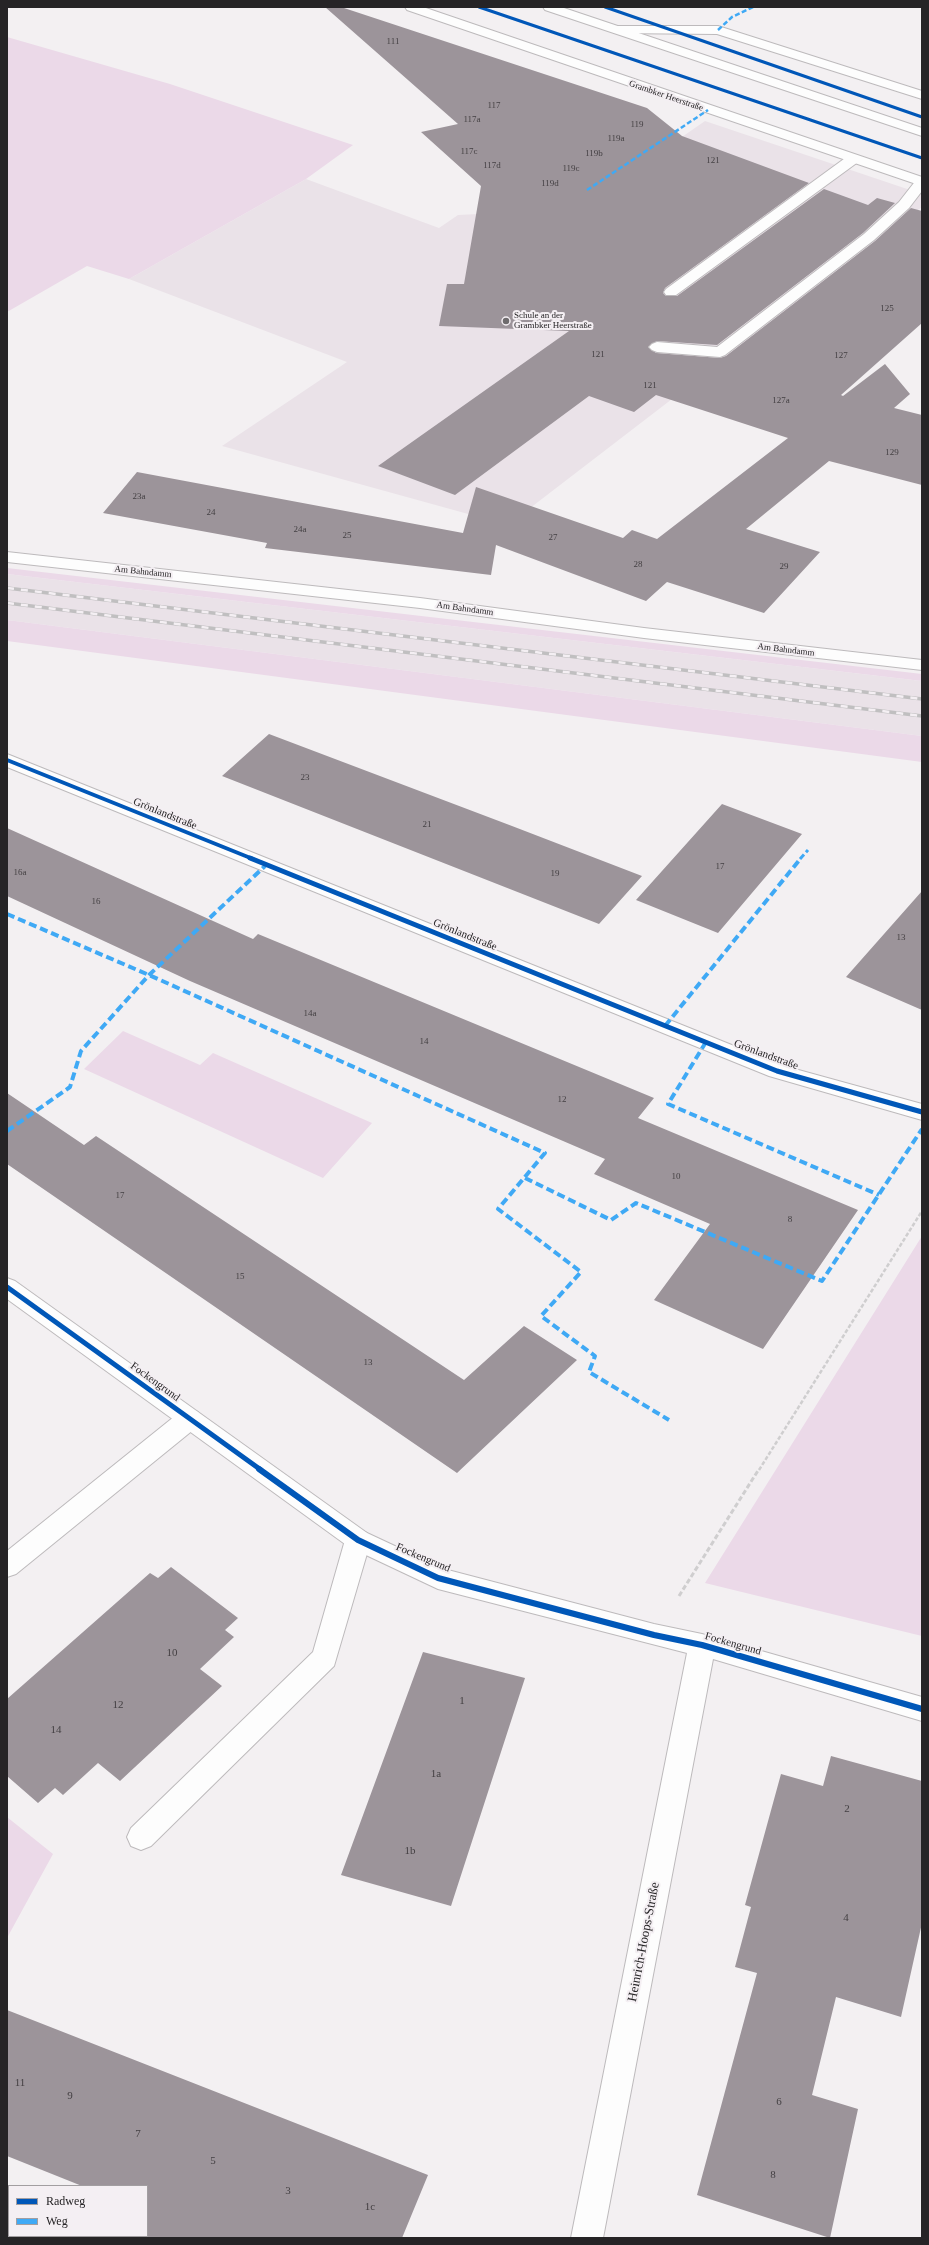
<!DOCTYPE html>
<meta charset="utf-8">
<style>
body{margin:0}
#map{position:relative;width:929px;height:2245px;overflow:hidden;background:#f3f0f2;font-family:"Times New Roman",serif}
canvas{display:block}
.frame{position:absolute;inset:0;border:8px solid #262426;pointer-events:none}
.legend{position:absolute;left:8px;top:2185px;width:140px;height:52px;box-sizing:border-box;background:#f4eff3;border:1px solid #a29ea1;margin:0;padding:5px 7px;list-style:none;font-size:12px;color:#262426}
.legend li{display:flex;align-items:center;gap:8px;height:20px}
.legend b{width:20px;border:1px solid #a29ea1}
</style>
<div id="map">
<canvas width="929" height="2245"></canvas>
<div class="frame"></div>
<ul class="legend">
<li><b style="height:5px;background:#0057b8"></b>Radweg</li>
<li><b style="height:5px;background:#3fa9f5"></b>Weg</li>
</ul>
</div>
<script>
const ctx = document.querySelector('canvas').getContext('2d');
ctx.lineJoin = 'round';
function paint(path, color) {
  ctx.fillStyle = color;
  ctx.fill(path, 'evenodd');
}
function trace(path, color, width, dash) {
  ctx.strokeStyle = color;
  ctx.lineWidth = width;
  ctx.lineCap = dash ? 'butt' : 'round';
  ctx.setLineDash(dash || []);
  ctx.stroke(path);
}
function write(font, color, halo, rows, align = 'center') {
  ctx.font = font + ' "Times New Roman",serif';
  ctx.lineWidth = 4;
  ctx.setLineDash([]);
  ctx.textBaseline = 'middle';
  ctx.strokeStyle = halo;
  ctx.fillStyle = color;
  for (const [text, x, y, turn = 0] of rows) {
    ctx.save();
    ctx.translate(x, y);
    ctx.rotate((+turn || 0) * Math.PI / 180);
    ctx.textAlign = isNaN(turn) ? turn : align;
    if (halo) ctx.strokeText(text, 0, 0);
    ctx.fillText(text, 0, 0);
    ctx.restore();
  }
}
paint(new Path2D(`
 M705,121L922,194V207L508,525L222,446L347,362L129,279L306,179L439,228L458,215L578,209Z
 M7,574L922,681V736L7,620Z`), '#eae2e8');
paint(new Path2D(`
 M7,37L170,84L353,145L306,179L129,279L87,266L7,312Z
 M7,568L922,674V681L7,574Z
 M7,620L922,736V762L7,641Z
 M123,1031L200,1065L213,1053L372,1123L323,1178L84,1069Z
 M922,1236V1636L705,1583Z
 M7,1817L53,1854L7,1938Z`), '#ebd9e8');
paint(new Path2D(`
 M325,7H341L647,108L682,136L809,183L665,288L663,293L666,296H677L824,189L868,205L877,198L895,203L863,233L717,345L657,341L648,347L656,353L720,358L726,356L875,241L911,208L922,211V323L841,395L843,396L885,364L910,394L894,408L922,415V485L829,461L746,529L820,552L764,613L667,582L646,601L496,545L491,575L265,548L267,543L103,513L137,472L463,533L476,487L623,538L632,530L657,539L788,438L656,395L634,412L589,396L455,495L378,466L569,331L439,326L447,284H464L481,186L421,132L458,124Z
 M269,734L512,826L642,876L599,924L222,776Z
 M722,804L802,834L718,933L636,900Z
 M7,828L253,939L258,934L654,1098L638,1118L858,1210L763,1349L654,1300L710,1224L594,1174L605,1159L190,981L7,896Z
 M922,891V1010L846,977Z
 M7,1093L84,1145L96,1136L464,1380L524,1326L577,1360L457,1473L7,1164Z
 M171,1567L238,1618L225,1630L234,1637L200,1669L222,1686L120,1781L98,1763L63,1795L55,1788L38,1803L7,1776V1699L150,1573L158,1578Z
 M423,1652L525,1678L451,1906L341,1875Z
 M831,1756L922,1781V1923L901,2017L836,1997L812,2095L858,2109L830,2238L697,2195L757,1973L735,1967L751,1907L745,1905L781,1774L823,1786Z
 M7,2010L428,2175L402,2238H147V2186H82L7,2156Z`), '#9c949a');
const lane = new Path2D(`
 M618,26H718L922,91V99L717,34L614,33L612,30Z
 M853,155L858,156L860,159L858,162L676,295H666L664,292L666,289L848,156Z
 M922,178V191L909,208L874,240L725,355L720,357L657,352L652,350L649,347L652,344L657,342L717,347L864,234L899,202L917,179Z
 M189,1409L198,1412L201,1419L198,1426L16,1574L7,1577V1551L180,1412Z
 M358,1529L367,1533L371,1540L334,1666L151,1846L141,1850L131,1846L127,1837L131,1828L313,1652L345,1540L349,1533Z`);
const street = new Path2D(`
 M405,7H423L922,177V186L407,10Z
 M7,552L420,598L644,628L922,660V670L644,638L420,608L7,562Z
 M7,754L784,1066L922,1104V1120L769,1076L7,767Z
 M7,1278L15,1281L367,1533L444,1569L654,1624L702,1634L922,1697V1721L713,1659L603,2238H571L687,1653L438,1589L349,1547L7,1299Z`);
const secondary = new Path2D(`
 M543,7H561L922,128V136L545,10Z`);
trace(lane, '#bdbabc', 2);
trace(street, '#bdbabc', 2);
trace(secondary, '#bdbabc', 2);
trace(new Path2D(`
 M759,1470L922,1211`), '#cfcecf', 2.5, [4, 2]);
trace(new Path2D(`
 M679,1596L759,1469`), '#cfcecf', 3, [5, 2.5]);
paint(lane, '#fdfdfd');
paint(street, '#fdfdfd');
paint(secondary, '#fdfdfd');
const rail = new Path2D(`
 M7,588L922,699
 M7,603L922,716`);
trace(rail, '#c0bfc0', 3.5);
trace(rail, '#f4eff3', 2.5, [7]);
trace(new Path2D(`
 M718,30L732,17L753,7
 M587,190L708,110`), '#3fa9f5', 2.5, [5, 2.5]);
trace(new Path2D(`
 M800,859L808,850`), '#3fa9f5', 3, [6, 3]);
trace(new Path2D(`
 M7,914L149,975L545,1153L498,1209L581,1272L541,1316L595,1356L589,1372L669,1420
 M665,1026L801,858
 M706,1042L668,1104L879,1195
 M7,1131L70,1087L81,1051L149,975L265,866
 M525,1178L611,1220L636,1203L822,1281L922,1129`), '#3fa9f5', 4, [8, 4]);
trace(new Path2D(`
 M479,7L922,158
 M605,7L922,117`), '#0057b8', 3);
trace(new Path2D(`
 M7,760L253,859`), '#0057b8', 4);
trace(new Path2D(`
 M250,858L777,1071L922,1112
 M7,1287L261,1470`), '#0057b8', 5);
trace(new Path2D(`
 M259,1469L358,1540L438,1578L654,1635L702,1645L922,1709`), '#0057b8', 6);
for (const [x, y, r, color] of [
 [506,321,4,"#6e6b6d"]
]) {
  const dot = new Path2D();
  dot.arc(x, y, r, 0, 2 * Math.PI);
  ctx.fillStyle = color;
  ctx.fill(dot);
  trace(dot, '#f4eff3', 1.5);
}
write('9px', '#444043', null, [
 ["111",393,42],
 ["117",494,106],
 ["117a",472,120],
 ["119",637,125],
 ["119a",616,139],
 ["117c",469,152],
 ["119b",594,154],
 ["121",713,161],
 ["117d",492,166],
 ["119c",571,169],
 ["119d",550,184],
 ["125",887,309],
 ["121",598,355],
 ["127",841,356],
 ["121",650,386],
 ["127a",781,401],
 ["129",892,453],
 ["23a",139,497],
 ["24",211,513],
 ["24a",300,530],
 ["25",347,536],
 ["27",553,538],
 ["28",638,565],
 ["29",784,567],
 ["23",305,778],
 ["21",427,825],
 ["17",720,867],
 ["16a",20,873],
 ["19",555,874],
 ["16",96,902],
 ["13",901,938],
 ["14a",310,1014],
 ["14",424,1042],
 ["12",562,1100],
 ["10",676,1177],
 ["17",120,1196],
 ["8",790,1220],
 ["15",240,1277],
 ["13",368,1363]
]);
write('9px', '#262426', '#f4eff3', [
 ["Grambker Heerstraße",666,96,19],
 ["Am Bahndamm",143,572,6],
 ["Am Bahndamm",465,609,8],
 ["Am Bahndamm",786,650,7]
]);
write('9px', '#262426', '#f4eff3', [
 ["Schule an der",514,316],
 ["Grambker Heerstraße",514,326]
], 'left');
write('11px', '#262426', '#f4eff3', [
 ["Grönlandstraße",165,814,22],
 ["Grönlandstraße",465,935,22],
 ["Grönlandstraße",766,1055,20],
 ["Fockengrund",155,1382,36],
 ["Fockengrund",423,1558,23],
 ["Fockengrund",733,1644,16]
]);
write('11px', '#444043', null, [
 ["10",172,1653],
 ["1",462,1701],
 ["12",118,1705],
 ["14",56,1730],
 ["1a",436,1774],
 ["2",847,1809],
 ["1b",410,1851],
 ["4",846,1918],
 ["11",20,2083],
 ["9",70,2096],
 ["6",779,2102],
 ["7",138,2134],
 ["5",213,2161],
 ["8",773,2175],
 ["3",288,2191],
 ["1c",370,2207]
]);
write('13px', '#262426', '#f4eff3', [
 ["Heinrich-Hoops-Straße",644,1942,-79]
]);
</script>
